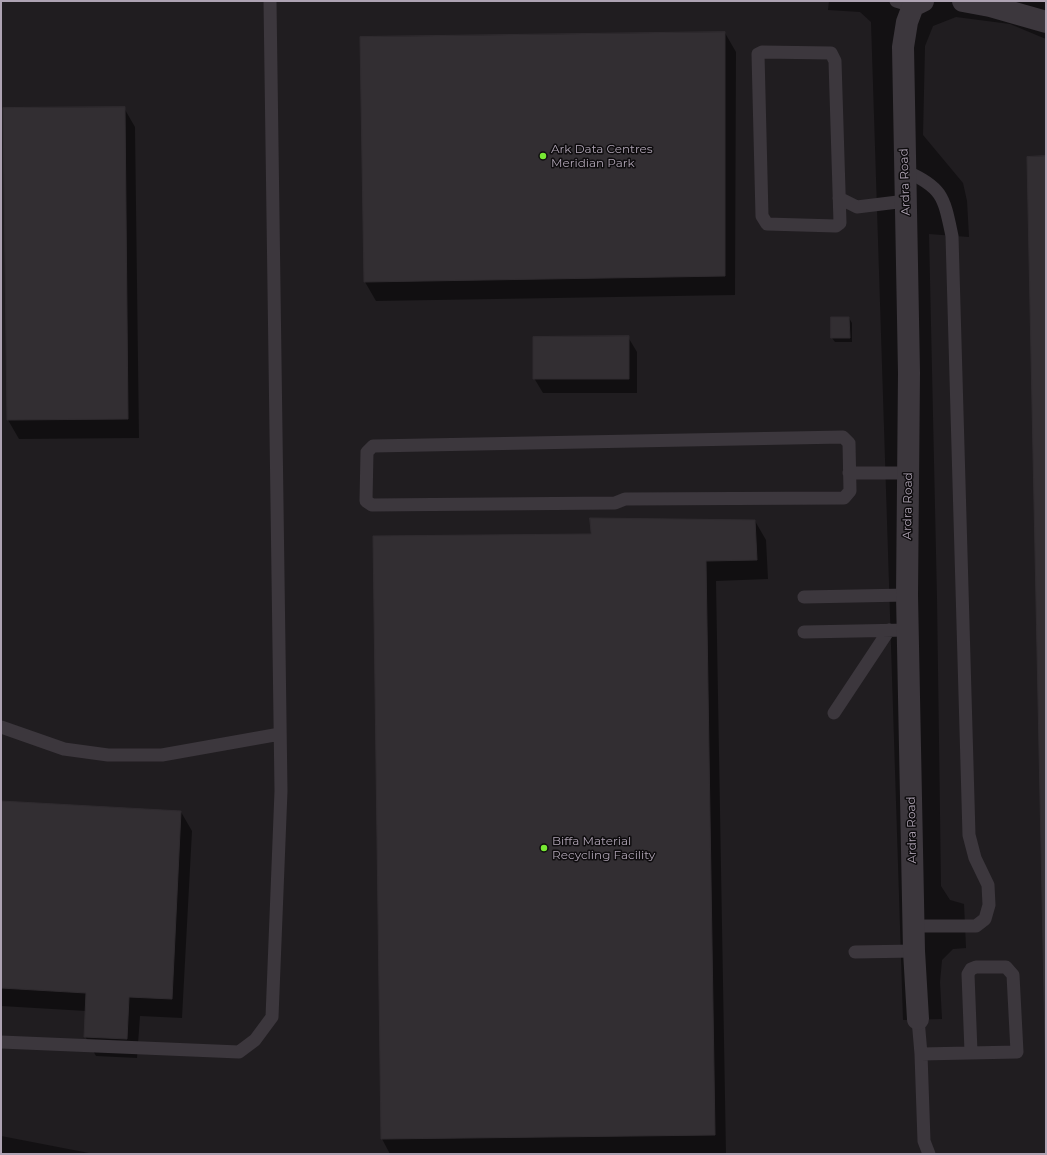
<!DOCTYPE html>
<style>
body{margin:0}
#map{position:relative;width:1047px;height:1155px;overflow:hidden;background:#131113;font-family:Montserrat,sans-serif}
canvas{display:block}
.frame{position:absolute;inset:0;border:2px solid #aea3b3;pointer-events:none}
</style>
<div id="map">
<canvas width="1047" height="1155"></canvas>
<div class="frame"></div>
</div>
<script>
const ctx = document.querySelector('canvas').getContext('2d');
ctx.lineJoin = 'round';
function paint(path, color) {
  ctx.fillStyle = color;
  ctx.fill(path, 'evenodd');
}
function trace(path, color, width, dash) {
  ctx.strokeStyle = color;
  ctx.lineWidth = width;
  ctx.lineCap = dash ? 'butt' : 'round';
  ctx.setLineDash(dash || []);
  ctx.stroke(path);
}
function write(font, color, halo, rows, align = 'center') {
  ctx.font = font + ' Montserrat,sans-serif';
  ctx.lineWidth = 3;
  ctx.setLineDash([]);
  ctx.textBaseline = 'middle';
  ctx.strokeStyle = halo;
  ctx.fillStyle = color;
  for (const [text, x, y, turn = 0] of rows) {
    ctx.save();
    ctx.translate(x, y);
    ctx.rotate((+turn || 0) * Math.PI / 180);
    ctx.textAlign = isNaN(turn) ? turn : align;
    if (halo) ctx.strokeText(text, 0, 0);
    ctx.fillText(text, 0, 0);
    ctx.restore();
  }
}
paint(new Path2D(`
 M1,1H829L828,10L860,12L871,22L903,1020L942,1019L940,982L942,960L953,949L966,948L964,904L950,900L941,886L937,599L929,234L969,237L967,201L963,183L923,135L925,46L933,26L956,17L1010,24L1046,39V1154H94L1,1136Z`), '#201d20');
paint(new Path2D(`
 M725,33L736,52L735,295L376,301L365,282Z
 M124,108L135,127L139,438L19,439L8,420Z
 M849,318L852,323V342H835L832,338Z
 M628,337L637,352V393H543L534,378Z
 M755,521L766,540L768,579L716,581L726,1154H390L382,1139L592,535Z
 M1,802L181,812L192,831L182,1018L140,1016L137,1058L96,1056L85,1036L86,1011L1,1006Z`), '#0007');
const building = new Path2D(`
 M725,32V276L364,282L360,37Z
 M125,107L128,419L7,420L3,108Z
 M1046,156V1092L1027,157Z
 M831,317H849L850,338H831Z
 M629,336V379H533V337Z
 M590,518L755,520L757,560L706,561L715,1135L381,1139L373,536L591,534Z
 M1,801L181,811L172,999L129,997L127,1039L84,1037L86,993L1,988Z`);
paint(building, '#322e32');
trace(building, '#2f2b2f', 1);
trace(new Path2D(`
 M896,1L913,6
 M762,52L831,53L835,61L840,223L836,226L767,224L762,216L758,54Z
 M905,171C943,187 944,198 952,236L969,835L975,858L988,885L989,905L985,919L976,926H914
 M839,198L857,207L906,201
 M843,437L849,443L850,491L844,498L625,499L615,503L372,505L366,501L367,452L373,446Z
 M849,473H909
 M804,597L907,595
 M804,632L908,630
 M834,713L889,630
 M1,727L64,749L108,755H162L280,734
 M855,952L914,951
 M918,1019L921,1054L924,1141L929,1154
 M1,1042L239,1052L255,1040L272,1017L281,791L270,1
 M921,1054L1017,1052L1013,975L1006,967H976L971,969L968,974L971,1052`), '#3c373d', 13);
trace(new Path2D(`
 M963,1L990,6L1046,22
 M918,1019L914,951L907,595L909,373L903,47L907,22L913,6L923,1`), '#3c373d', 22);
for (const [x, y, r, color] of [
 [543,156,4,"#77e933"],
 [544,848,4,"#77e933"]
]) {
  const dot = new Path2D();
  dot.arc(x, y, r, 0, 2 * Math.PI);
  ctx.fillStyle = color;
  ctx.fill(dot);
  trace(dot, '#0e0c0e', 1.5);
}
write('12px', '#aea3b3', '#0e0c0e', [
 ["Ark Data Centres",551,149],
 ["Meridian Park",551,163],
 ["Biffa Material",552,841],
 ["Recycling Facility",552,855]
], 'left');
write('12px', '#aea3b3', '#0e0c0e', [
 ["Ardra Road",905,182,-92],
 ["Ardra Road",908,506,-89],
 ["Ardra Road",912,830,-91]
]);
</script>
